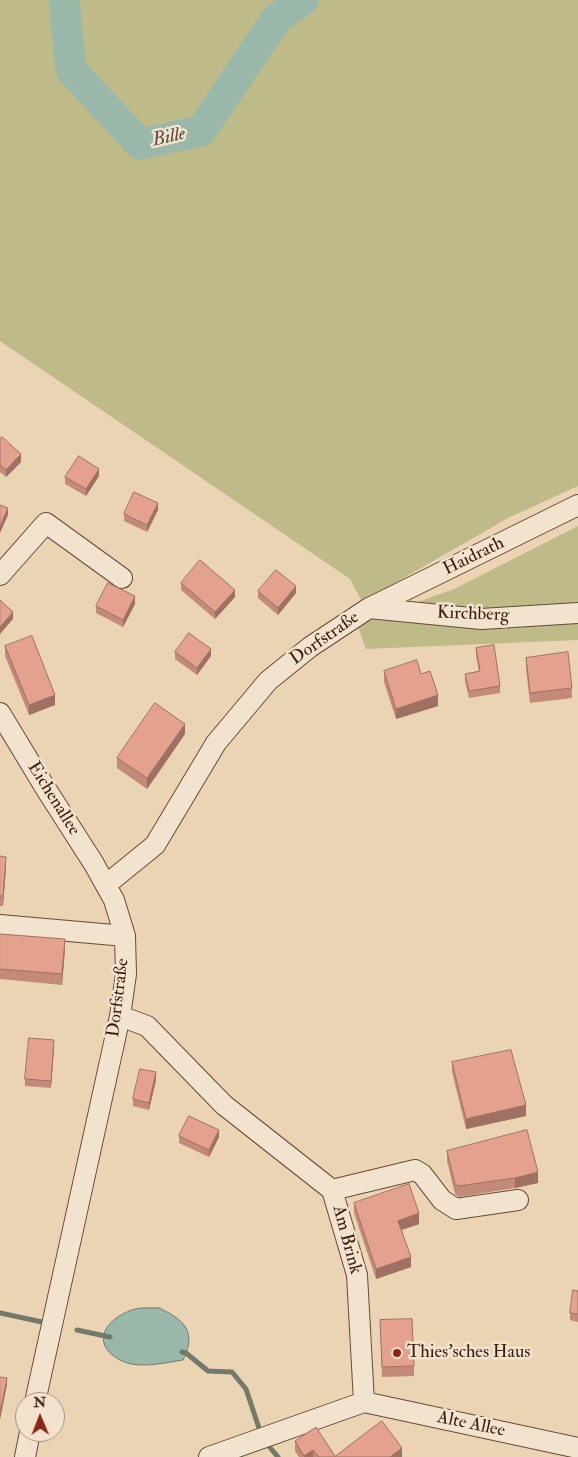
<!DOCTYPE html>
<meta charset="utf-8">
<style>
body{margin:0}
#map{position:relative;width:578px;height:1457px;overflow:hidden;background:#ebd4b4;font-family:"IM FELL Double Pica",serif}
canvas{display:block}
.north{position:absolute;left:15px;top:1392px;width:50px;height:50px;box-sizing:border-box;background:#f2e3ce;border:1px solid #a89382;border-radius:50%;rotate:359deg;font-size:14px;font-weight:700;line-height:20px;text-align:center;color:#391c0f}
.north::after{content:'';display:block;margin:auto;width:18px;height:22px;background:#8f2418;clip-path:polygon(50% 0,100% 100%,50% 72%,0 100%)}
</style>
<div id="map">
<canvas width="578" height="1457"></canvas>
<div class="north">N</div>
</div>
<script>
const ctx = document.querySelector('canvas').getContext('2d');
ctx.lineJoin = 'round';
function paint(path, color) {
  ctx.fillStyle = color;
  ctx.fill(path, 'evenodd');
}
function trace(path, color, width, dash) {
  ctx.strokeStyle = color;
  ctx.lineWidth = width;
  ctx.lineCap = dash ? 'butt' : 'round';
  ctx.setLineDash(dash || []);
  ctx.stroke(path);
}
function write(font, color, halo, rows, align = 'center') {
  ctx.font = font + ' "IM FELL Double Pica",serif';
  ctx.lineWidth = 5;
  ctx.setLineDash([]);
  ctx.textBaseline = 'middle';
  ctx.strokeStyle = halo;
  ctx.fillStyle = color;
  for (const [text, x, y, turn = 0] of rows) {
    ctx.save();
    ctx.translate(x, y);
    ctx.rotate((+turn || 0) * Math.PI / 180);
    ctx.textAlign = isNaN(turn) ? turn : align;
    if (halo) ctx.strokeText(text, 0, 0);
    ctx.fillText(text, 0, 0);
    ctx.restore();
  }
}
paint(new Path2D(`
 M0,0H578V486L508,518L362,602L350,579L0,341Z
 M578,526V640L366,649L357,624L454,589Z`), '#bebb88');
const water = new Path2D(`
 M159,1308C185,1320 197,1332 183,1360C163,1363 136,1370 118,1359C89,1341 108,1318 132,1310C140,1307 150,1308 159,1308Z`);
paint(water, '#99b8a9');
trace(water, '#737a6b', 1);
trace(new Path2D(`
 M0,1313L42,1322
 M77,1330L110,1337
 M182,1352L186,1353L208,1371L232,1372L246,1389L260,1431
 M267,1444L278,1457`), '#737a6b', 5);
trace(new Path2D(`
 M64,0L71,70L140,144L201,131L277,18L303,0`), '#99b8a9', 31);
const minor = new Path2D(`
 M0,575L46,523L122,578
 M369,608L481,619L578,613
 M0,713L46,789L94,864L114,900L125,936L126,974L120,1016L35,1402
 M107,884L155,845L216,743L268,681L310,647L369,608L578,505
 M0,925L125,936
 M120,1016L147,1026L224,1105L332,1190L357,1275L364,1402
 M332,1190L415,1170L422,1174L442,1200L456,1209L518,1200
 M364,1402L578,1448
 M25,1457L30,1432
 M209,1457L364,1402`);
trace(minor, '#664a38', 22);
trace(minor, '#f2e3ce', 20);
paint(new Path2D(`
 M0,439L21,462L6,477L0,472Z
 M99,476L86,496L65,484V477Z
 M158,510L147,532L124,521V514Z
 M181,583L235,597L215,619L181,590Z
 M258,591L296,593L278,615L258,598Z
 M135,604L123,627L96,613V606Z
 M5,646L55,705L29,715L5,656Z
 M476,648L500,686V693L469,698L465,681V674L479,671L476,656Z
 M175,652L211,656L197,675L175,659Z
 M526,658L572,688V698L530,703L526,668Z
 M384,671L421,674L438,706L396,719L384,682Z
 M185,734L147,789L117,768V758Z
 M0,856L6,867L3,906H0Z
 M0,934L65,949L62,985L0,979Z
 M54,1047L51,1088L25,1086V1079Z
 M452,1062L526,1116L466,1129L452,1072Z
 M156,1080L149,1110L133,1106V1099Z
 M179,1136L219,1137L209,1157L179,1143Z
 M447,1151L538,1183L515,1188L459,1197L455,1194L447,1161Z
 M354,1203L419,1224L402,1230L411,1267L376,1279L354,1213Z
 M578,1291V1322L570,1320V1313Z
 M380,1320L414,1366V1376L382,1377Z
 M295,1441L335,1456L402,1457H299L295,1451Z`), '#c38a7a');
paint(new Path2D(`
 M21,454V462L6,477V470Z
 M99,469V476L86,496V489Z
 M158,503V510L147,532V525Z
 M8,508V515L0,533V526Z
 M296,586V593L278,615V608Z
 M235,590V597L215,619V612Z
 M135,596V604L123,627V620Z
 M13,612V619L0,634V627Z
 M211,649V656L197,675V668Z
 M55,695V705L29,715V705Z
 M438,695V706L396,719V709Z
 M185,724V734L147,789V778Z
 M6,857V867L3,906V896Z
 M65,939V949L62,985V974Z
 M54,1040V1047L51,1088V1081Z
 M156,1072V1080L149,1110V1103Z
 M526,1105V1116L466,1129V1119Z
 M219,1130V1137L209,1157V1150Z
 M538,1172V1183L515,1188V1178Z
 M419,1213V1224L398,1231V1221Z
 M411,1257V1267L376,1279V1269Z
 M7,1378V1385L0,1420V1413Z
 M402,1448V1457H390Z
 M313,1450V1457H304V1456Z`), '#9f7163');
const building = new Path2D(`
 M2,437L21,454L6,470L0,465V439Z
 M79,456L99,469L86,489L65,477Z
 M134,492L158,503L147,525L124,514Z
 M0,505L8,508L0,526Z
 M200,560L235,590L215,612L181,583Z
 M276,570L296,586L278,608L258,591Z
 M108,583L135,596L123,620L96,606Z
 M0,600L13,612L0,627Z
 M189,633L211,649L197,668L175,652Z
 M32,636L55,695L29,705L5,646Z
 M494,645L500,686L469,691L465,674L480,671L476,648Z
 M568,652L572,688L530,693L526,658Z
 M417,660L421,674L430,671L438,695L396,709L384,671Z
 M155,703L185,724L147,778L117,758Z
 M0,856L6,857L3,896H0Z
 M0,934L65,939L62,974L0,969Z
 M29,1038L54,1040L51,1081L25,1079Z
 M511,1050L526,1105L466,1119L452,1062Z
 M140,1069L156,1072L149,1103L133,1099Z
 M189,1116L219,1130L209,1150L179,1136Z
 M527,1130L538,1172L515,1178L459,1186L455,1184L447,1151Z
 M409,1184L419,1213L398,1221L411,1257L376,1269L354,1203Z
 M573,1290L578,1291V1314L570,1313Z
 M412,1319L414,1366L382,1367L380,1320Z
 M0,1377L7,1378L0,1413Z
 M382,1421L402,1448L390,1457H319L313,1450L304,1456L295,1441L316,1427L335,1456Z`);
paint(building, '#e3a18e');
trace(building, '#9f7163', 1);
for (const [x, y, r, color] of [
 [397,1353,5,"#8f2418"]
]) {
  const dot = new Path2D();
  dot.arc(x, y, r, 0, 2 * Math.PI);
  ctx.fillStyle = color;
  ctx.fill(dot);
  trace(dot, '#f2e3ce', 2);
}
write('18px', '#391c0f', '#f2e3ce', [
 ["Haidrath",474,557,-26],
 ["Kirchberg",473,615,2],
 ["Dorfstraße",325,639,-35],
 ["Eichenallee",53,799,58],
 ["Dorfstraße",119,998,-83],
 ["Am Brink",346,1240,75],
 ["Alte Allee",471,1425,12]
]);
write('18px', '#391c0f', '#f2e3ce', [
 ["Thies'sches Haus",407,1353]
], 'left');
write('italic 19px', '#564b3d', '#f2e3ce', [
 ["Bille",169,138,-12]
]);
</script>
